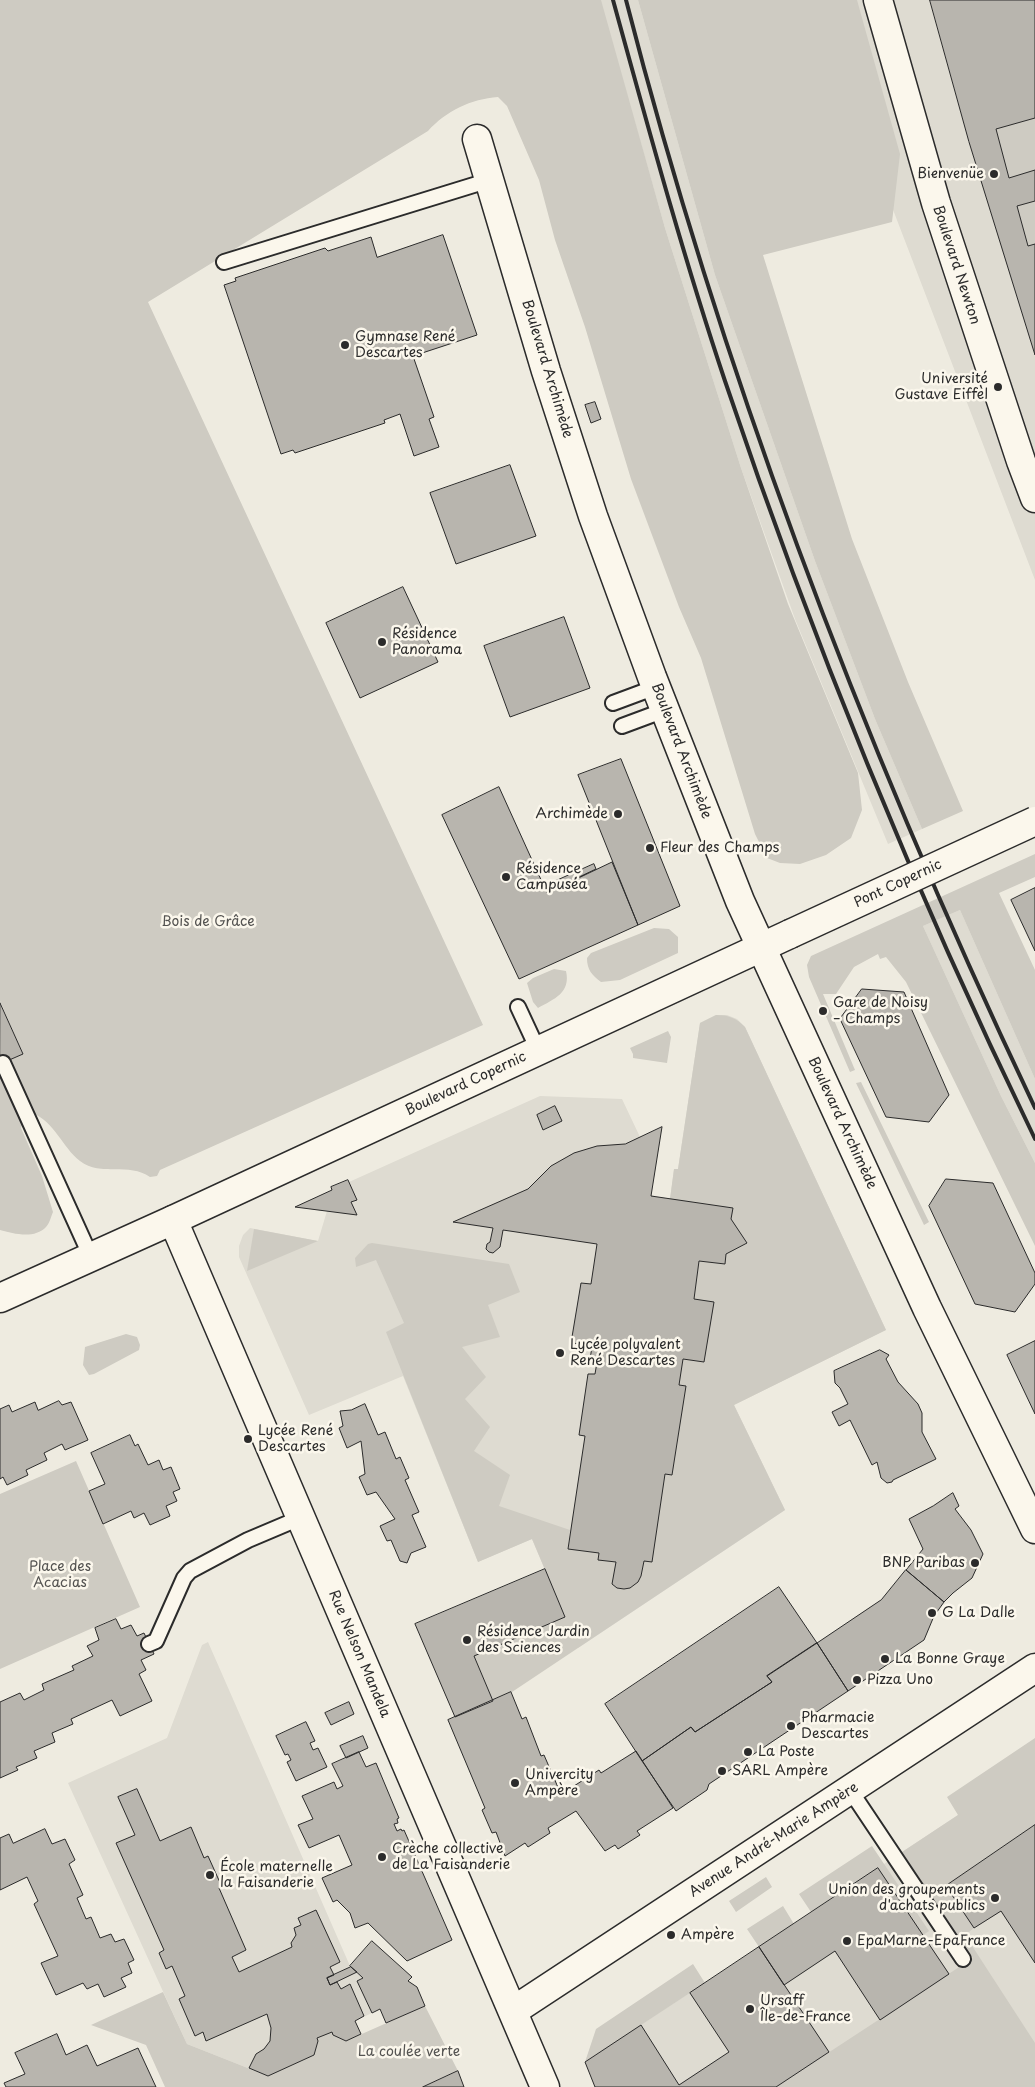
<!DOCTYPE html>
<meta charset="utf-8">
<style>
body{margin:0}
canvas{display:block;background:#eeebe0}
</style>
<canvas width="1035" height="2087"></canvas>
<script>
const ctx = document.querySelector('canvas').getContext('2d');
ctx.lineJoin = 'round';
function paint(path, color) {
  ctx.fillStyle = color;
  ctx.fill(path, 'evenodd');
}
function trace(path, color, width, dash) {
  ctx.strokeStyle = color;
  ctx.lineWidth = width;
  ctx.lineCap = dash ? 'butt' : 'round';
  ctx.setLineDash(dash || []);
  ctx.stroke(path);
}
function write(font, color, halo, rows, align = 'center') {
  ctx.font = font + ' "Playpen Sans",sans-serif';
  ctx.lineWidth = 5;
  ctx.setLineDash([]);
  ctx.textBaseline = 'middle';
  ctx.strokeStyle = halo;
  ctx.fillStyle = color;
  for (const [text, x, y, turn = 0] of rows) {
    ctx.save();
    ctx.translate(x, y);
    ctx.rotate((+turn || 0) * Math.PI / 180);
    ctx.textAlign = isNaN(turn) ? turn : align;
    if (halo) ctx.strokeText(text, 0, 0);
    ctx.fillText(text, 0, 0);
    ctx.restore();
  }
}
paint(new Path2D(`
 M600,0H638L715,275L815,561L875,719L922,829L888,844L795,619L741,468L665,228Z
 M834,0H1035V580L887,194Z
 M960,910L1035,1079V1163L1001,1096L923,926Z
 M716,1015H727L737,1019L745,1027L886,1330L734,1405L785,1510L578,1648L532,1539L478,1562L403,1376L309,1415L239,1257V1246L243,1235L250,1228L318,1241L327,1211L295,1207L332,1190L331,1187L338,1184L348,1180L349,1182L540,1096L622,1099L640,1137L662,1127L651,1195L670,1199L674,1169H678L700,1023Z
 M208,1642L350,1966L363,1978L357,1981L372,2013L355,2021L361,2034L317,2038L318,2041L314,2055L268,2076L187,2044L68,1783L167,1738L202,1645Z
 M1035,1764V2087H595L585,2062Z`), '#dedbd1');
paint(new Path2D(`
 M0,0H601L665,228L741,468L788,604L858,773L862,810L851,838L826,855L800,864L780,863L767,858L755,834L701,658L679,607L631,479L585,327L555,240L539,180L507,106L498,97C471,99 446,111 428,131L148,302L483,1025L160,1170L157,1176L150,1177C129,1162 101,1177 80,1161C62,1147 55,1122 32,1113L23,1122L21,1128L42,1176L53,1212C51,1216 50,1223 46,1227C35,1239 14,1234 0,1230V1064L23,1054L0,1001Z
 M638,0H857L900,154L892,222L763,255L852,539L908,682L963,811L922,829L875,719L815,561L715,275Z
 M1035,118V170L1009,178L996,129Z
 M1035,201V244L1028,246L1017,206Z
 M1035,854V877L999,893L1035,970V1079L960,910L923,926L1001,1096L1035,1163V1246L906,982L886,957L880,959L878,954L854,967L836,994H823L855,1070L850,1072L809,977L807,965L811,956Z
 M654,928L669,929L678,937V953L620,980L601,982C592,975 587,970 587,958L591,953Z
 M554,969L566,971C571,993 554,999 538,1008L533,1002L527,983L533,978Z
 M716,1015C729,1015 736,1018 745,1027L886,1330L734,1405L785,1510L509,1694L493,1701L474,1656L565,1617L532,1539L478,1562L386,1332L404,1323L376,1260L356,1267L355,1258L368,1244L372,1243L509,1264L520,1292L488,1305L500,1337L462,1347L486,1377L465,1399L490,1427L474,1451L510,1475L499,1506L570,1530L568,1549L599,1553L598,1560L616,1562L614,1586C634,1597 641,1577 644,1561L652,1562L665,1474L672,1475L686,1387L679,1385L683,1359L704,1362L713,1302L694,1299L699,1261L725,1264L726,1254L747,1243L731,1219L733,1208L670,1199L674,1169H678L700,1023Z
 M668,1031L671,1037L667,1063L633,1058V1054L630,1048Z
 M861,1082L929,1222L924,1225L856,1083Z
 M254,1229L318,1241L247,1271Z
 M126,1334L137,1337L140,1345L139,1350L94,1374L89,1375L83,1365L85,1347Z
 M76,1461L140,1607L0,1669V1494Z
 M1035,1738V1825L946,1886L974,1928L965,1935L1035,2043V2087H776L973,1958L902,1852L958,1815L947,1797Z
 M872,1846L929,1931L923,1935L878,1868L811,1912L799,1894Z
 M766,1877L772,1887L736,1912L729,1901Z
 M783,1906L794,1924L759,1947L747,1929Z
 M693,1964L705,1983L585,2062L596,2029Z
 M163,1992L187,2044L268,2076L314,2055L318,2042L317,2038L332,2032L333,2035L346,2041L425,2006L458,2071L423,2087H165L146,2045L91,2025Z`), '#cecbc2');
const building = new Path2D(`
 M930,0H1035V118L996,129L1009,178L1035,170V201L1017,206L1028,246L1035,244V355L969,142Z
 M443,235L477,335L413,356L434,417L429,419L439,447L414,456L400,414L384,420L385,423L295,453L293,450L281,454L224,285L236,281L235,278L325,248L328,251L371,237L377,257Z
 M595,402L601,419L591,423L585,405Z
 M510,465L536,536L456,564L430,493Z
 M403,587L438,662L360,698L326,623Z
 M564,617L590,688L510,717L484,646Z
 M621,759L680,906L638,925L578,775Z
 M499,787L547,893L612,862L638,925L519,979L442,815Z
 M594,864L596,869L558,887L556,881Z
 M1035,888V951L1011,900Z
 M862,989L904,992L949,1095L929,1122L886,1117L840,1019Z
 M0,1003L23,1054L0,1064Z
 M555,1106L562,1121L543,1130L537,1115Z
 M662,1127L651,1196L733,1208L731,1219L747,1243L726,1254L725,1264L699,1261L694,1299L714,1302L704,1362L683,1359L679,1385L686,1386L672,1475L665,1474L652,1562L644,1561L641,1576L638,1582L630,1588L624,1589L617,1588L612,1584L616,1562L598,1560L599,1553L568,1549L585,1436L579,1435L588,1374H595L597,1362L590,1361L592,1345L571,1343L581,1283L591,1284L597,1244L503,1230L500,1247L493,1253L489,1252L486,1249L487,1244L490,1242L493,1228L453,1222L528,1189L551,1166L574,1153L597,1146L625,1144Z
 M946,1179L993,1183L1035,1273V1284L1015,1312L975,1304L929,1206Z
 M348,1180L357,1200L351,1202L357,1215L295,1207L332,1190L331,1187Z
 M1035,1341V1414L1007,1355Z
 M880,1350L889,1355L886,1359L898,1382L918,1404L922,1413V1432L936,1459L893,1480L892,1482L887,1483L881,1478L877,1462L872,1465L850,1420L839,1426L832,1412L848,1404L840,1388L835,1383L834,1371Z
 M59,1401L62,1405L71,1402L88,1440L65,1450L62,1444L44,1453L47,1460L26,1470L28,1475L7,1485L3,1477L0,1479V1409L9,1405L12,1412L35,1402L38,1410Z
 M365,1404L378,1435L385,1432L396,1459L400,1457L409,1478L405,1480L419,1512L412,1515L426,1547L411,1553L407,1563L400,1561L391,1540L387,1541L380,1526L395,1519L376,1492L367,1495L359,1477L365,1474L361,1441L347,1448L339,1428L343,1426L340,1411L351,1410Z
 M130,1435L135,1446L138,1444L148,1465L159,1460L163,1470L171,1467L180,1489L173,1492L177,1501L166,1506L170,1516L150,1525L144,1513L134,1518L131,1511L103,1524L89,1491L105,1484L91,1453Z
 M953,1493L959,1506L955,1509L971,1530L983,1554L972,1578L953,1593L944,1602L906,1570L923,1549L909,1519L933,1506Z
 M545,1569L565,1617L474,1656L493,1701L455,1717L415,1624Z
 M906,1570L944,1602L934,1616L924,1640L848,1691L817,1643L881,1600Z
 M779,1587L817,1643L767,1676L772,1682L695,1732L691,1727L642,1761L605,1704Z
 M116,1619L121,1629L131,1625L137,1636L144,1633L154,1654L141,1660L146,1670L139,1674L152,1701L120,1716L112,1700L71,1719L73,1724L52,1733L55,1742L34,1751L37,1758L16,1767L18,1770L0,1778V1702L20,1693L24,1700L44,1690L42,1684L74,1670L72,1666L93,1656L87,1646L99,1640L95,1628Z
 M817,1643L848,1691L709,1784L707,1790L676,1811L642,1761L691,1727L695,1732L772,1682L767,1676Z
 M511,1692L522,1719L526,1717L541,1756L544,1755L560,1792L563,1793L599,1770L601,1773L636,1751L673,1808L637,1831L640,1835L618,1849L615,1845L605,1851L576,1811L548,1828L550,1833L528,1847L525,1843L505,1856L496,1832L492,1833L482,1810L485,1808L448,1720Z
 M349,1702L354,1714L331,1725L325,1713Z
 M306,1722L315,1741L310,1743L313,1750L318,1748L327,1767L296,1781L287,1762L291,1760L288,1754L285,1755L276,1736Z
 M363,1736L368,1748L346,1758L340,1746Z
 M359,1752L366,1767L376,1763L399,1818L397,1819L398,1823L394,1824L397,1831L401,1829L402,1831L404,1830L452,1940L407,1961L368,1923L355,1928L350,1913L337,1900L333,1902L322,1878L352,1865L339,1835L309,1848L298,1825L313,1819L302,1796L334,1782L337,1789L343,1786L332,1764Z
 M137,1789L160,1841L191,1827L204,1858L208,1856L222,1887L219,1888L246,1950L232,1957L239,1972L292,1947L291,1943L296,1935L294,1928L301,1925L298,1918L316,1910L340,1962L330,1967L334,1975L327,1978L330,1985L337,1982L341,1989L350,1984L364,2016L355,2021L361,2034L346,2041L333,2035L332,2032L317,2038L318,2041L314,2055L268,2076L249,2068L256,2054L264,2049L270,2041L271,2028L267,2014L206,2041L203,2032L195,2036L179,1999L185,1996L172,1966L166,1969L159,1953L164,1950L116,1843L135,1835L118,1797Z
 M1035,1825V1963L1001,1911L974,1928L946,1886Z
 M45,1829L52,1844L65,1839L75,1860L69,1864L83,1895L77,1898L86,1919L91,1917L100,1938L111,1934L115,1942L124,1939L134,1960L128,1963L132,1973L121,1978L126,1987L104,1997L98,1984L87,1989L83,1983L56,1995L41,1963L58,1956L34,1904L38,1901L27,1877L0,1890V1838L9,1834L13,1843Z
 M878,1868L949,1974L880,2020L835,1951L784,1985L759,1947Z
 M372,1941L412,1977L408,1981L417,1987L425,2006L386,2023L380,2009L372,2013L357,1981L363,1978L350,1966Z
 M759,1947L829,2052L776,2087H595L585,2062L641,2025L679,2085L729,2052L690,1993Z
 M351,1967L357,1972L330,1985L327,1978Z
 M57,2034L66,2055L87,2045L97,2066L138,2048L156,2087H6L4,2083L25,2074L15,2053Z
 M458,2071L464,2087H423Z`);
paint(building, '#b8b5ae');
trace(building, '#2b2b2b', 1);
const lane = new Path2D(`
 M224,262L490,180
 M613,703L656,687
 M622,726L665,710
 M518,1007L538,1050
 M3,1063L91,1257
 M149,1644L156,1641L184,1578L190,1571L248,1540L300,1518
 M850,1790L963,1959`);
const street = new Path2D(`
 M878,0L936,203L1021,461L1035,498
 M477,139L546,371L593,516L652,677L740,901L927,1308L1035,1529
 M173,1220L545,2087
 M513,2011L1035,1668`);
const secondary = new Path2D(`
 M0,1298L173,1220L790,934`);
trace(lane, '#2b2b2b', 18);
trace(street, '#2b2b2b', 31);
trace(secondary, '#2b2b2b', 31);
trace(lane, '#fbf7ec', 14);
trace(street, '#fbf7ec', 28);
trace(secondary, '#fbf7ec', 28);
trace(new Path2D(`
 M613,0C648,127 683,256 725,381C812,640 916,894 1035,1139
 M626,0C724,381 866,752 1035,1108`), '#2b2b2b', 4);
const secondaryBridge = new Path2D(`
 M790,934L1035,821`);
trace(secondaryBridge, '#2b2b2b', 31, []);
trace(secondaryBridge, '#fbf7ec', 28);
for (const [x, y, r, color] of [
 [994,174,5,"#2b2b2b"],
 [345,345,5,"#2b2b2b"],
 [998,387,5,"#2b2b2b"],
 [382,642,5,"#2b2b2b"],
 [618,814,5,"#2b2b2b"],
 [650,848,5,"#2b2b2b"],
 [506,877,5,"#2b2b2b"],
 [823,1011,5,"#2b2b2b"],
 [560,1353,5,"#2b2b2b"],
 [248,1439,5,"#2b2b2b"],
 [975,1563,5,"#2b2b2b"],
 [932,1613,5,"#2b2b2b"],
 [467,1640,5,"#2b2b2b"],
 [885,1659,5,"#2b2b2b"],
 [857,1680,5,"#2b2b2b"],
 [791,1726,5,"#2b2b2b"],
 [748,1752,5,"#2b2b2b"],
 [722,1771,5,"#2b2b2b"],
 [515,1783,5,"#2b2b2b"],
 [382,1857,5,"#2b2b2b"],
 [210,1875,5,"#2b2b2b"],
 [995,1898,5,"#2b2b2b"],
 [671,1935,5,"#2b2b2b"],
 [847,1941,5,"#2b2b2b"],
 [750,2009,5,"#2b2b2b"]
]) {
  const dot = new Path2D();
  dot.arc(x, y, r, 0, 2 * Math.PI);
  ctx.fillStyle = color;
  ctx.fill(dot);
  trace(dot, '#fbf7ec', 2);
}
write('14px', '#2b2b2b', '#fbf7ec', [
 ["Bienvenüe",984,174,"right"],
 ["Gymnase René",355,337],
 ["Descartes",355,353],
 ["Université",988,379,"right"],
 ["Gustave Eiffel",988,395,"right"],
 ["Résidence",392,634],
 ["Panorama",392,650],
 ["Archimède",608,814,"right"],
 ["Fleur des Champs",660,848],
 ["Résidence",516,869],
 ["Campuséa",516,885],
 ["Gare de Noisy",833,1003],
 ["– Champs",833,1019],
 ["Lycée polyvalent",570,1345],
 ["René Descartes",570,1361],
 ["Lycée René",258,1431],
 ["Descartes",258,1447],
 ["BNP Paribas",965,1563,"right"],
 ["G La Dalle",942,1613],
 ["Résidence Jardin",477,1632],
 ["des Sciences",477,1648],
 ["La Bonne Graye",895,1659],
 ["Pizza Uno",867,1680],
 ["Pharmacie",801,1718],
 ["Descartes",801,1734],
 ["La Poste",758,1752],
 ["SARL Ampère",732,1771],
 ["Univercity",525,1775],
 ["Ampère",525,1791],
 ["Crèche collective",392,1849],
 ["de La Faisanderie",392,1865],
 ["École maternelle",220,1867],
 ["la Faisanderie",220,1883],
 ["Union des groupements",985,1890,"right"],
 ["d'achats publics",985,1906,"right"],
 ["Ampère",681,1935],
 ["EpaMarne-EpaFrance",857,1941],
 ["Ursaff",760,2001],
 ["Île-de-France",760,2017]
], 'left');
write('14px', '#2b2b2b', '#fbf7ec', [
 ["Boulevard Newton",956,265,72],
 ["Boulevard Archimède",547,369,73],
 ["Boulevard Archimède",681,751,69],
 ["Pont Copernic",898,884,-25],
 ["Boulevard Copernic",466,1084,-25],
 ["Boulevard Archimède",842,1123,65],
 ["Rue Nelson Mandela",359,1654,67],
 ["Avenue André-Marie Ampère",774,1840,-33]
]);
write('14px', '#545351', '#fbf7ec', [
 ["Bois de Grâce",208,922],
 ["Place des",60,1567],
 ["Acacias",60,1583],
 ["La coulée verte",409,2052]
]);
</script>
